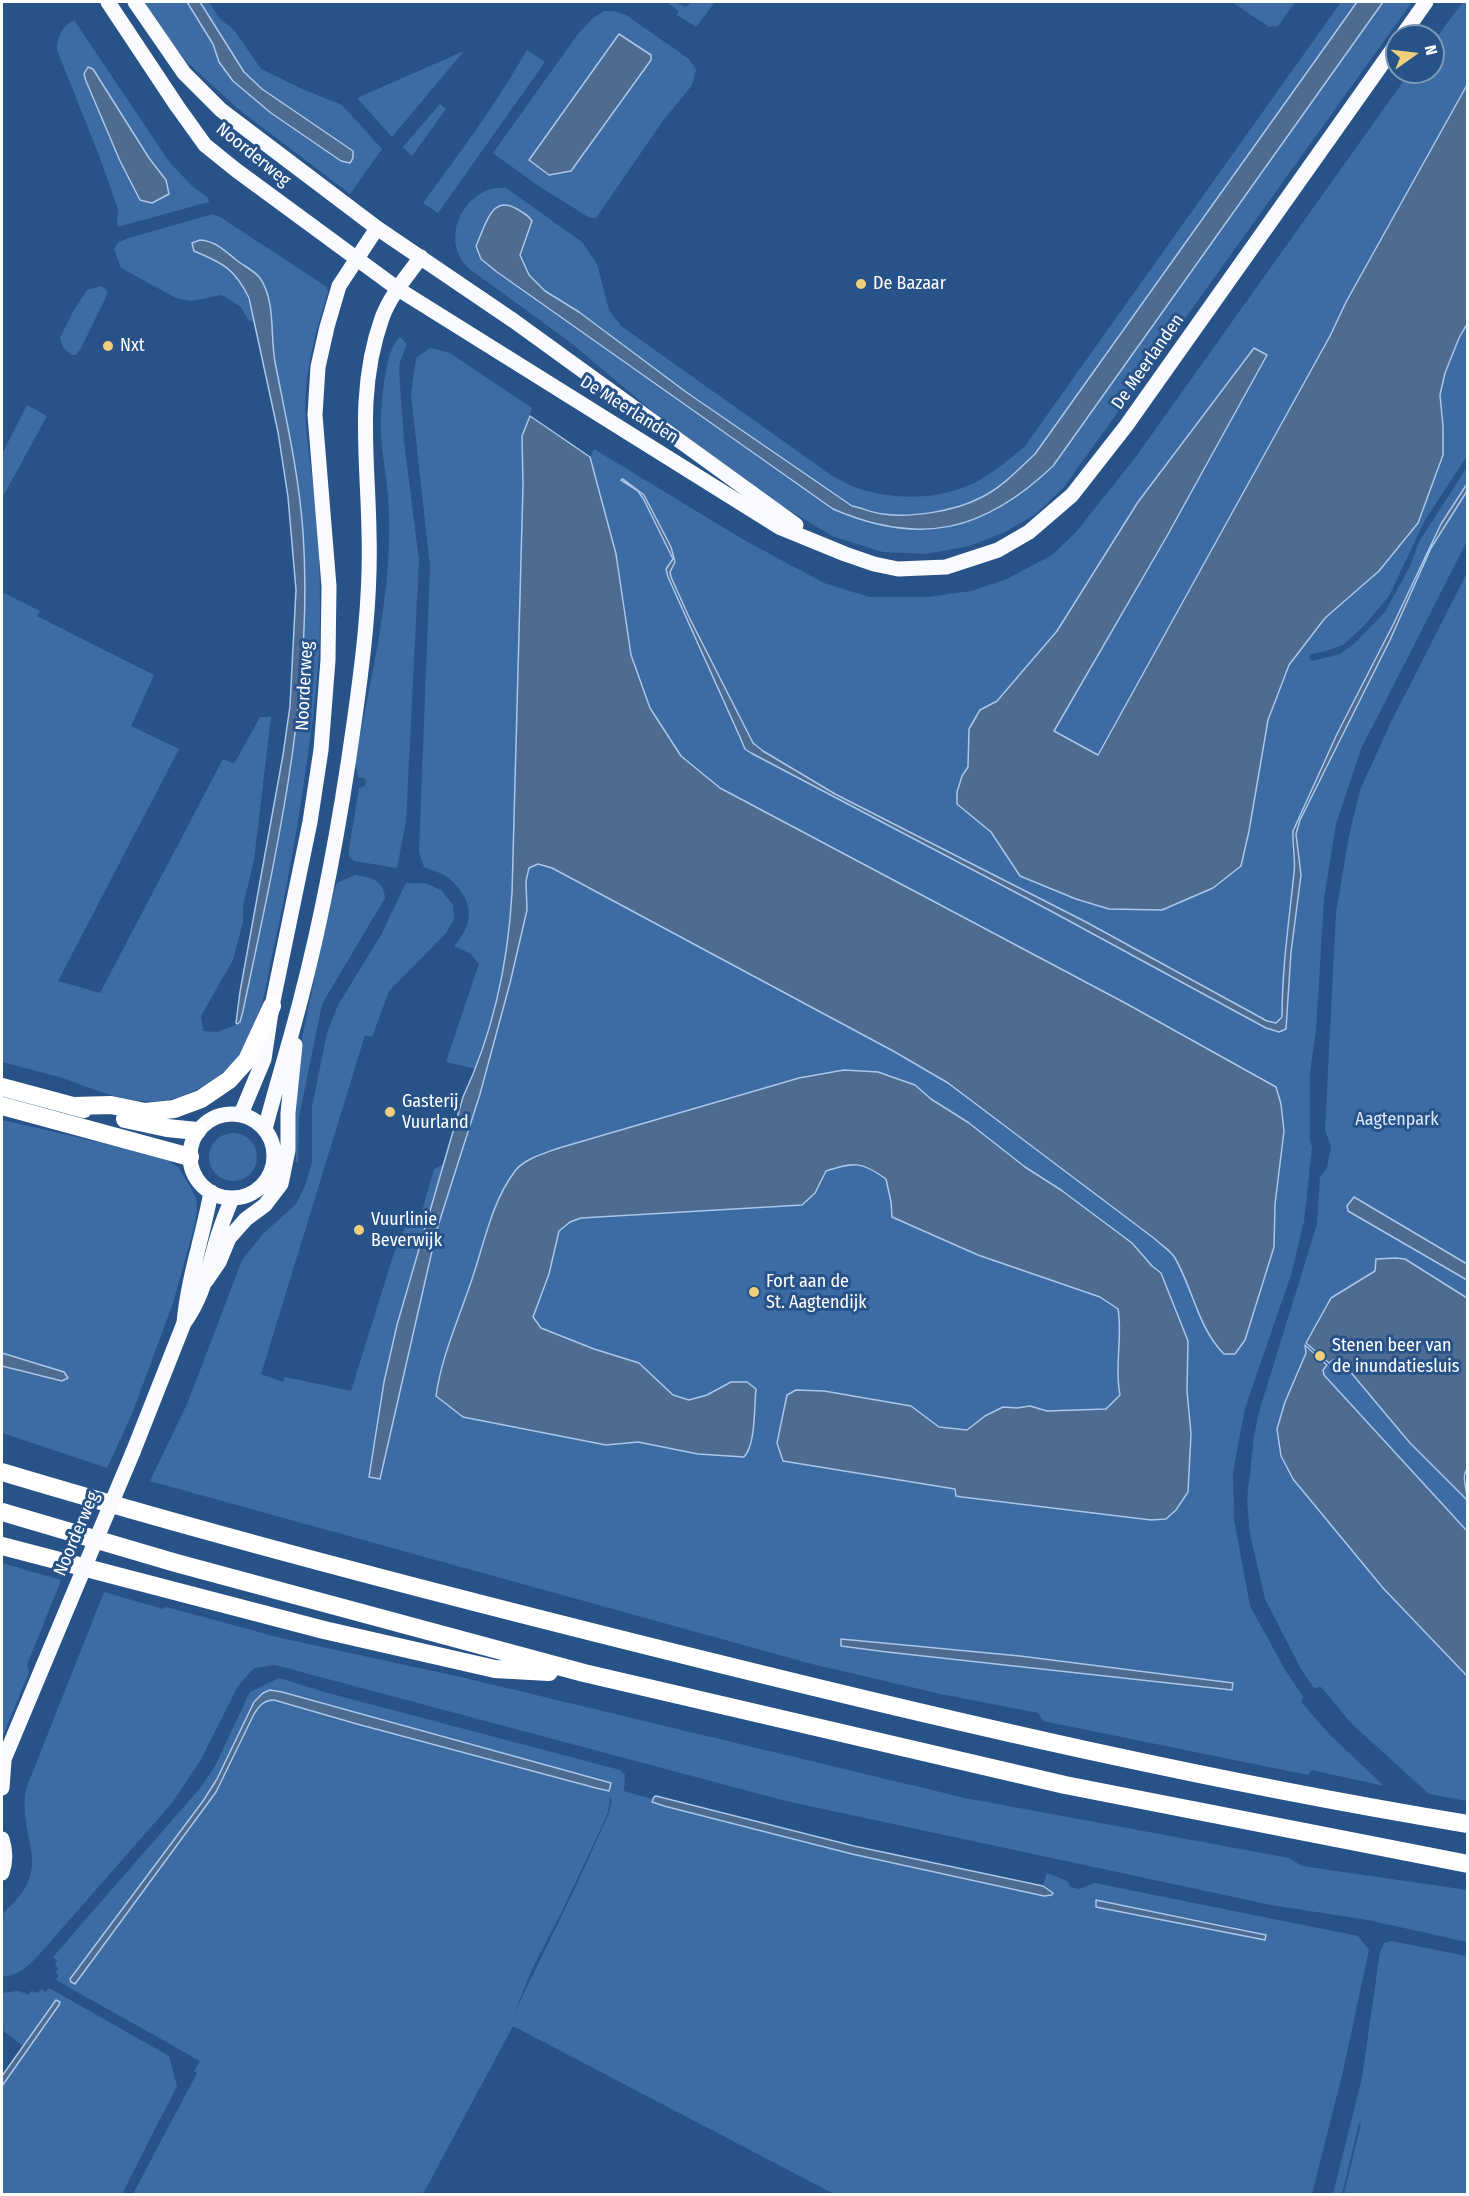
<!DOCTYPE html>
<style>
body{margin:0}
#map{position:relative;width:1469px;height:2196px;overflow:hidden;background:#285389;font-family:"Fira Sans Condensed",sans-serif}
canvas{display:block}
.frame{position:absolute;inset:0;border:3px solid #fff;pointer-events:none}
.north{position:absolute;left:1385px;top:24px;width:60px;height:60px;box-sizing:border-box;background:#285389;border:2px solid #7e98b8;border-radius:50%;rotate:76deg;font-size:16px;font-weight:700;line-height:24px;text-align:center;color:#fff}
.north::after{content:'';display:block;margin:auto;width:21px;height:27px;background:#f0cf7c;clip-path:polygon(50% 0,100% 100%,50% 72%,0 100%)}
</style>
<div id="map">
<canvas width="1469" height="2196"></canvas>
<div class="frame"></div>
<div class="north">N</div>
</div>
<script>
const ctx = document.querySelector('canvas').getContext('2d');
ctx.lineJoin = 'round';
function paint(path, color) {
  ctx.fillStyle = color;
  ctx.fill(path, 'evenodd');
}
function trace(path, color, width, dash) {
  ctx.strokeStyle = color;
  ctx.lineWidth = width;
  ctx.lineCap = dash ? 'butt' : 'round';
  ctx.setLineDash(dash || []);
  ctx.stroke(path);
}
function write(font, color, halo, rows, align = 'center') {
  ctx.font = font + ' "Fira Sans Condensed",sans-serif';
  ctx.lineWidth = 6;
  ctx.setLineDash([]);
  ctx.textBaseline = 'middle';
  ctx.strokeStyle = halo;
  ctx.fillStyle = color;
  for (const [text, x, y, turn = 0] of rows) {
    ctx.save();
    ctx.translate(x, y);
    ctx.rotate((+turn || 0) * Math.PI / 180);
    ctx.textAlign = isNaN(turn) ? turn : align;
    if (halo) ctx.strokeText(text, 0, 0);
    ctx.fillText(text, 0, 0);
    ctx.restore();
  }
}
paint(new Path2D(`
 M141,2H187L213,44L219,62L233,81L271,113L304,134L352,151L262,89L244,72L200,2H209L219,18L234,30L261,69L300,88L342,105L382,149L350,194L237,108L186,61Z
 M666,2H675L686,7L691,2H715L696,27L677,15L679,11Z
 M1232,2H1295L1278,26L1269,27Z
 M1341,2H1357L1035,454C1018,470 1001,488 980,498C955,511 911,518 883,514C873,513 862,508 852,506L686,392L579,312L545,291L529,275L520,255L531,221C523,207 507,210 492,209L488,220L498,273L833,509C895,536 944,537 1005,505L1323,85L1383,2H1412L1064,487L1036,514L1005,532L969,546L926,554L883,552L832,536L779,504L658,416L570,342L471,270C443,247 455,203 488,190C493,188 500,188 506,188L582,242L597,264L609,310L621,326L831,475C840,480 850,486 860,489C898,501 946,500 981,479C997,470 1011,458 1025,446Z
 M1463,2H1467L1468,85L1346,302L1330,336L1097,755L1054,731L1167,536L1254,348L1138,502L1057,631L997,701L980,710L969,729L968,767L962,776L957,804L991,832L1020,876L1076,899L1109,909L1162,910L1241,866L1249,831L1268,720L1289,665L1325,618L1379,571L1409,536L1443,455V426L1440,395L1445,373L1459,338L1467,324V456L1425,520L1389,596L1363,627L1343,645L1323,652L1311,654L1309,658L1313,661L1340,654L1354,644L1385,612L1410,566L1419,542L1467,467V484L1441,524L1393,625L1337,734L1293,831L1292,846L1295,870L1286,939L1282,1017L1276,1023L1267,1021L1086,922L835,794L763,751L753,743L689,617L671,577L670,572L675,562L644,495L638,491L653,516L673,559L668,566V577L746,749L1182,981L1261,1026L1286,1028L1291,952L1301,875L1296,834L1300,820L1390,640L1431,548L1467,491V541L1361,749L1336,824L1324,899L1316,1030L1310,1072V1140L1312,1148L1304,1221L1291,1275L1245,1408L1233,1472L1234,1520L1250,1606L1284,1668L1303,1697L1301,1702L1329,1734L1384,1786L1312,1770L1308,1775L1043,1721L1038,1713L941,1694L812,1664L150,1481L188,1402L242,1260L263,1234L296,1204L305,1186L312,1162V1107L327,1033L338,1005L381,935L406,883H425L441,890L453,905L454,919L446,933L389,991L372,1037L365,1035L261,1374L283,1382L285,1377L351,1391L395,1250L406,1225H418L434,1169L445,1164L391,1349L370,1478L403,1374L437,1229L527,910L526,881L529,867L512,893L509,941L496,1006L476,1069L446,1062L479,964L471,954L454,946C475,923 474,901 450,879C444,873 432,871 424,867L419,852L430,567L411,394L416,358L430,348L450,353L532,408L522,436L523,485L649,707L631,655L616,554L590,457L594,449L744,540L824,583L869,597H928L971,591L1005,580L1052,555L1076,532L1135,458L1410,72H1433V42Z
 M604,11H614L626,15L689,59L696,70L692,85L662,122L596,218H590L540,187L493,153L578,34L592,19ZM619,34L651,55L650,60L571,171L549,175L529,160Z
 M74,20L170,163L191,185L208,198L209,202L117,227L118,209L100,158L57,50C58,35 61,28 74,20ZM93,69L149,158L166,180L98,107L84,74Z
 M527,50L545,62L438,213L423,203C460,153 496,104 527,50Z
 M464,51L392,137L357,98Z
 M440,104L446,109L412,156L403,147Z
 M213,214L220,217L327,287L328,292C318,324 309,355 306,388C303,423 310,457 314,492C319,533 320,575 320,616C320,665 314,713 307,761C298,825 287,888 273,951C266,983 262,1022 243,1050C227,1073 200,1092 172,1099C133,1108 98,1090 62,1078C42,1072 22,1067 2,1062V592L40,611L37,616L154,675L131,726L179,749L58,981L100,993L223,759L234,764L260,717H271L254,860L243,906V922L233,960L201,1016L203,1031L217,1032L238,1024L277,851L288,782L300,683L305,611L303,531L286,412L274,359L267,293L259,276L246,267L192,243L194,251C235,268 245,279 254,322L249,321L241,307L222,295L191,301L176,298L121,268L114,249L119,242L129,238Z
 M102,286L107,291L106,297L81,348L76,355H71L63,347L60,338L74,310L87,290Z
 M400,337L407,344L400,362L399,370L404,441L419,560L406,821L397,868L354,861L349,856V849L359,788L365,786L366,781L364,778L358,777L355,762C371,676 395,584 388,496C386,475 382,454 381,433C380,413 384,349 400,337Z
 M27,405L47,416L2,498V454Z
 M1467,573V1264L1354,1197L1347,1206L1348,1211L1467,1280V1298L1405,1259H1377L1375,1271L1305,1345L1306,1353L1285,1402L1277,1429L1383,1588L1467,1676V1801L1429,1794L1351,1723L1321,1687L1314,1688L1301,1669L1265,1599L1250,1534L1247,1500L1254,1437L1259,1412L1317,1224L1320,1177L1327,1168L1331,1146L1325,1130L1336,913L1349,836L1360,790L1390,724Z
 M355,875C370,877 384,880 385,898L322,1004L299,1117L298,1162L296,1163L295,1091L299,1052L333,892L337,883Z
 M2,1120L146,1153L169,1161L179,1168L196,1197L197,1210L195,1224L173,1303L132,1414L107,1468L2,1433Z
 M209 1157a24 24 0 1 1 48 0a24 24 0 1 1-48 0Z
 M1333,1360L1339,1361L1348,1369L1467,1500V1531L1324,1375L1323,1370Z
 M2,1563L61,1580L27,1665L29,1672L2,1738Z
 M104,1592L163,1609L166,1607L281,1638L465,1678L965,1798L1289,1858L1302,1866L1467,1890V1942L1368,1920L1271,1905L786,1801L275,1665L254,1668L238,1686L200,1761L172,1803L37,1957C26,1968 17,1976 2,1976V1914C58,1867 17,1842 26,1789Z
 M279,1678L324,1692L620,1770L625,1775L624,1791L652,1799L655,1803L852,1854L1015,1890L1052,1895L1053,1893L1043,1886L1047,1873L1067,1881L1071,1887L1079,1889L1095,1883L1358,1936L1369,1950L1343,2071L1312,2194H834L513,2026L423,2194H133L197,2073L194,2071L200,2061L56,1980L59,1975L56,1973L58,1968L55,1966L57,1961L53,1957L201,1787L215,1766L250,1692ZM270,1690L282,1692L611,1784L596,1788L274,1700C264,1701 259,1706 254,1714L216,1792L75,1983L71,1982L70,1979L203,1801L217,1779L246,1718ZM610,1797L612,1801L609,1813L578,1882L514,2014L532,1969L561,1913L601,1828L608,1812ZM1096,1900L1235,1927L1266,1935L1264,1940L1096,1907Z
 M1391,1941L1467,1956V2194H1344L1361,2124L1359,2123L1342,2194H1333L1362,2078L1380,1952L1384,1943Z
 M49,1988L169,2056L177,2086L122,2194H2V2086L54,2014L56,2000L23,2046L2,2030V1993L18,1991L29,1995L31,1991L38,1993L41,1989L46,1992Z`), '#3d6ca5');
const water = new Path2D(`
 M187,2H200L244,72L262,89L353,151V158L350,163L341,161L271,113L233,81L219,62L213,44Z
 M1357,2H1383L1053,466C985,531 921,547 833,509L497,272L481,259L476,246C485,227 491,193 517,209C524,213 528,215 532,221L520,255L529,275L545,291L579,312L686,392L852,506C862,508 873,513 883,514C911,518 955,511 980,498C1001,488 1018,470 1035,454Z
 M619,34L651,55V60L571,171L549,175L529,160Z
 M88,67L93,69L149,158L166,180L169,194L152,203L140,200L120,161L86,81L84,74Z
 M1467,85V324L1459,338L1445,373L1440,395L1443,426V455L1418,523L1379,571L1325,618L1289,665L1268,720L1249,831L1241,866L1213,888L1162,910L1109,909L1076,899L1020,876L991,832L957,804V792L962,776L968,767L969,729L980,710L997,701L1057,631L1138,502L1254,348L1267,355L1167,536L1054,731L1098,755L1330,336L1346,302Z
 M200,240C215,241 224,250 235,259C242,265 255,271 260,278C276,302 270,335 275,362C286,418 299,475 303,532C314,693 276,854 243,1011L240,1022L237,1024L236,1023L240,992L283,755L290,706L296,590L288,497L278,432L249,298C235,269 223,263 194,251L192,243Z
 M530,416L590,457L616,554L631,655L650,708L681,756L720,788L1127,1004L1276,1087L1281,1104L1284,1131L1275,1204L1274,1247L1245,1340L1235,1354H1224C1198,1328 1193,1289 1175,1258C1171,1251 1161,1245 1155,1239L948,1083L895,1052L552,868L538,864L529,868L526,881L527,910L510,983L480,1094L437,1229L380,1479L369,1477L384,1382L397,1325L463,1097C493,1033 508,963 512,893L523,485L522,436Z
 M623,479L644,495L671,547L675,562L670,572L671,577L689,617L753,743L763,751L835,794L1086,922L1267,1021L1276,1023L1282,1017C1282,968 1289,921 1294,873C1296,859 1292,846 1293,831L1337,734L1393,625L1441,524L1467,484V491L1431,548L1390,640L1300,820L1296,834L1301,875L1291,952L1286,1029L1279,1032L1266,1028L1049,910L751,753L745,749L739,735L668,577L666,569L673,559L644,500L638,491L621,480Z
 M844,1070L878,1072L915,1085L931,1099L969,1123L1025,1167L1061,1190L1132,1243L1152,1266L1161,1273L1188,1341L1187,1391L1191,1434L1188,1492L1176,1510L1166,1519L1151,1520L962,1497L956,1496L955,1489L783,1461L777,1443L787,1395L796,1390L824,1391L911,1406L939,1427L967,1430L985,1416L1003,1407L1017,1408L1030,1406L1047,1411L1106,1409L1120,1395C1114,1366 1123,1337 1118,1309L1100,1297L978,1255L892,1217L891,1202L886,1179C861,1161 854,1162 826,1171L815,1193L802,1205L581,1218L570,1222L559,1231L549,1274L533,1317L541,1328L594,1349L639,1363L673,1395L689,1400L707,1395L731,1382H747L756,1389C754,1407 756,1444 744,1457L698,1454L638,1442L606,1445L463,1417L436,1396C442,1353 461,1314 474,1273C485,1239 493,1200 515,1171C524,1159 545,1153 559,1148L799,1078Z
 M1354,1197L1467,1264V1280L1348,1211L1347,1206Z
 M1396,1258L1405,1259L1467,1298L1468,1468C1460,1476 1468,1490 1467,1500L1410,1443L1348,1369L1339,1361L1333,1360L1329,1363L1306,1343L1331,1298L1375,1271L1376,1259Z
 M1305,1345L1327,1365L1323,1370L1324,1375L1467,1531V1676L1383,1588L1293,1479L1281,1456L1277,1429L1285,1402L1306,1353Z
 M2,1353L64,1372L68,1378L62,1381L2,1366Z
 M841,1639L1020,1656L1233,1683L1232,1690L887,1652L841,1646Z
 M270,1690L282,1692L611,1783L609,1791L596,1788L357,1724L274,1700C264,1700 259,1706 254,1714L216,1792L75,1984L71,1982L70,1979L203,1801L217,1779L254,1702L263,1693Z
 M656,1796L854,1846L1043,1886L1053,1893L1052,1895L1044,1896L852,1854L664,1806L652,1802L654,1797Z
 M1096,1900L1266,1935L1265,1940L1096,1907Z
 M56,2000L60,2002L59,2005L2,2086V2076Z`);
paint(water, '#4e6c92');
trace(water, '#aac7e9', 1.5);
trace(new Path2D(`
 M108,2L177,106L205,145L236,170L398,289L779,527L845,554L874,564L898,569L946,567L998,550L1029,532L1072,495L1126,426L1397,43
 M135,2L184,73L221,110L377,228L514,321L796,525
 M1402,36L1426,2
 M241,1114L264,1059L272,1006L310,822L321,750L328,660L329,586L315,415L318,367L327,327L339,286L377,228
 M190 1156a42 42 0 1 1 84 0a42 42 0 1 1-84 0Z
 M265,1129C276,1087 289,1045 300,1002C324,911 341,816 354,723C363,660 371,596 369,533C368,459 356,391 382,318C390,296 407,276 421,257
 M206,1281L219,1262L229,1238L246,1219L265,1205L281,1184L288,1150V1113L295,1045
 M184,1323C188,1278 203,1236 211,1192
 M133,1452L184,1323C203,1297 208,1269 217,1239C221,1225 227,1211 232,1198
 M2,1764L69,1604
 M2,1788L4,1761
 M2,1839C6,1851 6,1861 2,1873`), '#f8fafe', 15);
trace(new Path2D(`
 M2,1087L84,1109
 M2,1106L190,1157
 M74,1106L111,1105L145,1112L174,1109L201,1099L229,1080L247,1060L272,1006
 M125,1119L167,1128L197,1131
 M2,1472C236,1542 474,1603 712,1662C962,1724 1213,1782 1468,1824
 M2,1512L176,1563L584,1673L1065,1785L1468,1864
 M2,1546L324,1630L495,1669L549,1672`), '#fff', 18);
trace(new Path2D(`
 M69,1604L133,1452`), '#f8fafe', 15);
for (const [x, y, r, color] of [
 [861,284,6,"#f0cf7c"],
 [108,346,6,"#f0cf7c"],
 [390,1112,6,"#f0cf7c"],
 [359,1230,6,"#f0cf7c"],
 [754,1292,6,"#f0cf7c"],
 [1320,1356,6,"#f0cf7c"]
]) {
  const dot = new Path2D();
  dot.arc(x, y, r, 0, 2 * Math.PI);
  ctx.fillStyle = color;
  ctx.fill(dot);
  trace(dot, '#285389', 2);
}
write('18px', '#fff', '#285389', [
 ["Noorderweg",253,155,39],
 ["De Meerlanden",1148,362,-55],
 ["De Meerlanden",629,410,32],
 ["Noorderweg",305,686,-87],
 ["Noorderweg",77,1534,-67]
]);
write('18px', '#fff', '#285389', [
 ["De Bazaar",873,284],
 ["Nxt",120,346],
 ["Gasterij",402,1102],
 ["Vuurland",402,1123],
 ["Vuurlinie",371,1220],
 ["Beverwijk",371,1241],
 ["Fort aan de",766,1282],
 ["St. Aagtendijk",766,1303],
 ["Stenen beer van",1332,1346],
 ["de inundatiesluis",1332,1367]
], 'left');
write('18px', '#d9e7f7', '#285389', [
 ["Aagtenpark",1397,1120]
]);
</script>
